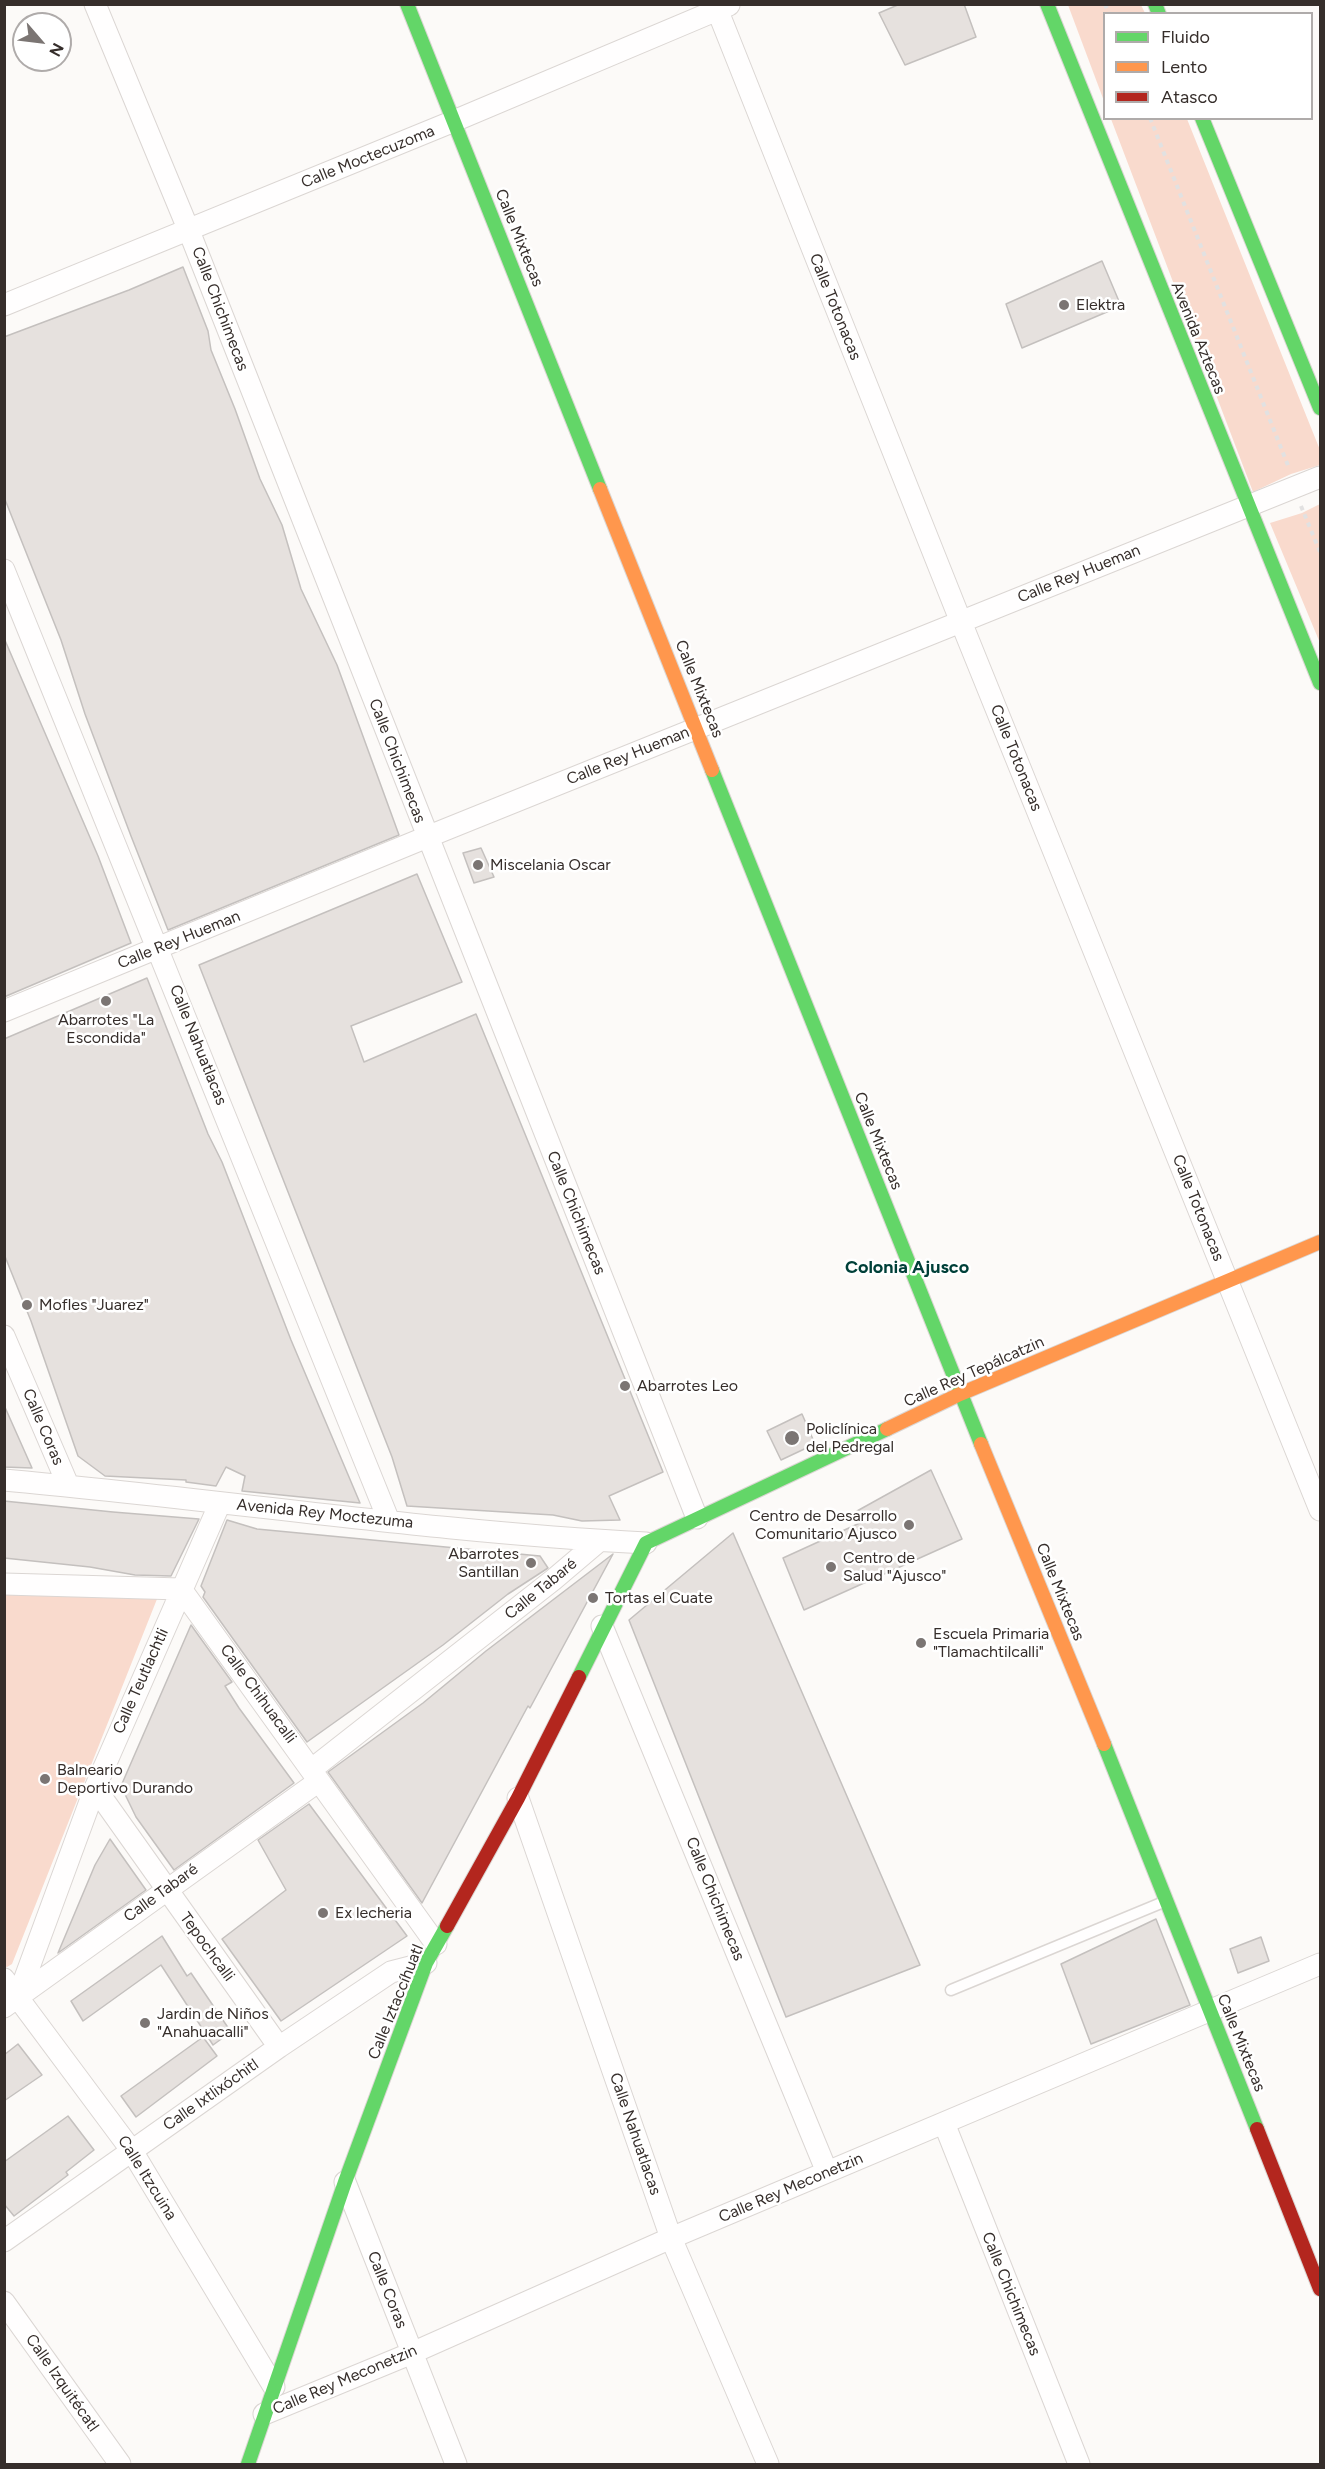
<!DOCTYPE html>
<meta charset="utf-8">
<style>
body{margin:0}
#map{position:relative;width:1325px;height:2469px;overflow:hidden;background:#fcfaf8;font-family:Figtree,sans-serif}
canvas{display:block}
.frame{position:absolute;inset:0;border:6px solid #362e2b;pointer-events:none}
.legend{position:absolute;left:1103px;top:12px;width:210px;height:108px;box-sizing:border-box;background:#fff;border:2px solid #afabaa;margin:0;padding:8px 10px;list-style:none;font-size:18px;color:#362e2b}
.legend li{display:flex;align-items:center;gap:12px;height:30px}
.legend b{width:30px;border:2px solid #afabaa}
.north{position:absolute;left:12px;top:12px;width:60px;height:60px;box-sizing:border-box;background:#fff;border:2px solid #afabaa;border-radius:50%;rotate:118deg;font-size:16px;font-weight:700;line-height:24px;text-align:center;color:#362e2b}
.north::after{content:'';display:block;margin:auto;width:21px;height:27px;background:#7b7573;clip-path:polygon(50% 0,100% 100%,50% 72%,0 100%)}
</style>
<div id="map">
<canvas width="1325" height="2469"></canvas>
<div class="frame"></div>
<ul class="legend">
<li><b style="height:8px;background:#63d668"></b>Fluido</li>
<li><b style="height:8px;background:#ff974d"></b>Lento</li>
<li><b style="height:8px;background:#b3261e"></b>Atasco</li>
</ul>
<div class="north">N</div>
</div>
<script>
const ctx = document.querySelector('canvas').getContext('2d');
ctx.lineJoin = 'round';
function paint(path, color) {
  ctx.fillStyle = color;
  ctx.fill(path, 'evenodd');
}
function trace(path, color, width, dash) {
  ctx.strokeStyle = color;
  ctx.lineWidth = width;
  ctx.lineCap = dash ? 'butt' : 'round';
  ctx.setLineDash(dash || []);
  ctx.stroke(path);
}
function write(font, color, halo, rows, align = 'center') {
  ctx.font = font + ' Figtree,sans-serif';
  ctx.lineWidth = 5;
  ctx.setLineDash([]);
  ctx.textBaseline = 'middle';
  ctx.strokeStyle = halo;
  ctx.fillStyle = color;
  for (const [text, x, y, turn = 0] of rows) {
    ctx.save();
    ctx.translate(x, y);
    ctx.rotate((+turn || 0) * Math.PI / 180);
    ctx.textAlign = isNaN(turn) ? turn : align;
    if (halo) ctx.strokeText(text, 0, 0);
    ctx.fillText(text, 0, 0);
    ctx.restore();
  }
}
paint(new Path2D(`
 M1068,5H1141L1145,13L1104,14V101Z
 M1111,119H1187L1320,450V465L1291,474L1253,492Z
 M1320,504V643L1270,523L1302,513Z
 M4,1586L159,1594L12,1964L7,1967L4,1966Z`), '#f9dacd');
const building = new Path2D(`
 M900,4H964L976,37L905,65L879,13Z
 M1102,261L1121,306L1022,348L1006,304Z
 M183,267L208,331L211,350L235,409L260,479L282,525L301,589L337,665L399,835L168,930L131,836L85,714L61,640L4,497V337L129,290Z
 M4,638L98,856L131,943L4,997Z
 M481,848L494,877L474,883L463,853Z
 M417,874L462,982L351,1026L364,1062L476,1014L663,1472L609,1496L620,1520L582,1521L553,1515L407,1506L392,1457L199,965Z
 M147,978L208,1134L222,1162L291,1340L360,1503L242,1491L245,1476L226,1467L216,1486L186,1482V1480L105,1476L78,1456L31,1321L4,1254V1039Z
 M4,1405L32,1468L4,1467Z
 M802,1414L815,1444L781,1460L767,1431Z
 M931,1470L962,1539L804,1610L783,1558L862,1522L857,1511Z
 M4,1501L113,1512L199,1519L171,1576L135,1575L90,1567L4,1558Z
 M227,1520L257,1529L540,1556L548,1568L508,1594L443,1645L307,1742L203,1597L205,1592L201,1586Z
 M733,1533L920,1965L786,2017L629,1620Z
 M613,1554L530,1708L528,1706L422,1903L328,1772L423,1703L486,1651Z
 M191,1625L232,1682L225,1686L239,1708L294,1783L174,1870L136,1817L121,1786Z
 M309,1804L407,1936L281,2021L222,1939L286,1890L258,1840Z
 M110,1839L146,1890L58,1953L95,1865Z
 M1156,1919L1190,2005L1091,2044L1061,1964Z
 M162,1936L187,1976L191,1973L231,2032L213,2045L161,1965L83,2021L71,2001Z
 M1261,1937L1269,1961L1238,1973L1230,1949Z
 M203,2037L217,2056L136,2117L121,2096Z
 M18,2044L42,2075L4,2101V2055Z
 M68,2116L94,2150L66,2172L68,2175L14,2216L4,2204V2162Z`);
paint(building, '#e6e1de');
trace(building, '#c4c0be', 1.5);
const lane = new Path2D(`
 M951,1990L1166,1901`);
const street = new Path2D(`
 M95,4L189,231L697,1518
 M715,4L961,622L1320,1510
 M4,305L454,121L729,5
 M4,570L389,1521
 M4,1011L427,837L1320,477
 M4,1336L68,1485
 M4,1480C218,1499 431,1532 646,1543
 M4,1584L181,1589L436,1944
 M602,1626L827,2172
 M312,1769L553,1580L599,1541
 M95,1788L279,2047
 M518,1798L671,2238L768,2464
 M4,1979L132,2151L274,2387
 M18,1997L95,1788L220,1503
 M4,2007L319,1781
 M944,2123L1079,2464
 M345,2182L456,2464
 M4,2241L279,2047L391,1972L426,1963
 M4,2302L120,2464
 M264,2414L412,2353L671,2238L1320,1964`);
const fast = new Path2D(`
 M407,4L600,489
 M1047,4L1320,683
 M1155,4L1159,14
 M1202,118L1320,408
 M712,770L981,1444
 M579,1677L646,1543L887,1429
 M1104,1744L1257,2129
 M248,2464L345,2182L426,1963L447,1926`);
const slow = new Path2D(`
 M600,489L712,770
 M887,1429L960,1394L1320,1242
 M981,1444L1104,1744`);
const jam = new Path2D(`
 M447,1926L518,1798L579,1677
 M1257,2129L1320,2289`);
trace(lane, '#dbd6d3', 13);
trace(street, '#dbd6d3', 23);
trace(fast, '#dbd6d3', 16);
trace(slow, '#dbd6d3', 16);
trace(jam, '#dbd6d3', 16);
trace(new Path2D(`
 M1105,4L1109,14
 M1150,118L1289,468
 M1301,506L1320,552`), '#e2e1e1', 4, [4.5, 4.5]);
trace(lane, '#fffefe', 10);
trace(street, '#fffefe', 21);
trace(fast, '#63d668', 14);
trace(slow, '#ff974d', 14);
trace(jam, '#b3261e', 14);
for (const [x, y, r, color] of [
 [1064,305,6,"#7b7573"],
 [478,865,6,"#7b7573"],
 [106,1001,6,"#7b7573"],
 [27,1305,6,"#7b7573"],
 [625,1386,6,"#7b7573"],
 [792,1438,8,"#7b7573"],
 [909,1525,6,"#7b7573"],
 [531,1563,6,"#7b7573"],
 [831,1567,6,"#7b7573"],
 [593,1598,6,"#7b7573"],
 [921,1643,6,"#7b7573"],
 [45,1779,6,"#7b7573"],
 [323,1913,6,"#7b7573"],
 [145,2023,6,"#7b7573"]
]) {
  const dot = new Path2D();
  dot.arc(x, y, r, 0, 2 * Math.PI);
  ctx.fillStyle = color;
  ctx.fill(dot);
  trace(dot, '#fff', 2);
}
write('16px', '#362e2b', '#fff', [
 ["Calle Moctecuzoma",368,157,-22],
 ["Calle Mixtecas",519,238,68],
 ["Calle Totonacas",835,307,68],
 ["Calle Chichimecas",220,309,69],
 ["Avenida Aztecas",1198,338,68],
 ["Calle Rey Hueman",1079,574,-22],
 ["Calle Mixtecas",699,689,68],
 ["Calle Rey Hueman",628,756,-22],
 ["Calle Totonacas",1016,758,68],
 ["Calle Chichimecas",397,761,69],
 ["Calle Rey Hueman",179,940,-22],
 ["Calle Nahuatlacas",198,1045,68],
 ["Calle Mixtecas",878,1141,68],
 ["Calle Totonacas",1198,1208,68],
 ["Calle Chichimecas",576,1213,68],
 ["Calle Rey Tepálcatzin",974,1372,-24],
 ["Calle Coras",43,1427,67],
 ["Avenida Rey Moctezuma",325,1514,6],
 ["Calle Tabaré",541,1589,-39],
 ["Calle Mixtecas",1060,1592,68],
 ["Calle Teutlachtli",141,1681,-66],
 ["Calle Chihuacalli",258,1694,54],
 ["Calle Tabaré",161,1893,-36],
 ["Calle Chichimecas",715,1899,68],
 ["Tepochcalli",207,1947,54],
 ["Calle Iztaccíhuatl",396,2002,-68],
 ["Calle Mixtecas",1241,2043,68],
 ["Calle Ixtlixóchitl",211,2095,-35],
 ["Calle Nahuatlacas",635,2134,71],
 ["Calle Itzcuina",147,2178,58],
 ["Calle Rey Meconetzin",791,2188,-23],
 ["Calle Coras",387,2290,68],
 ["Calle Chichimecas",1011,2294,68],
 ["Calle Rey Meconetzin",345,2380,-23],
 ["Calle Izquitécatl",62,2383,55]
]);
write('16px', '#362e2b', '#fff', [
 ["Elektra",1076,305],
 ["Miscelania Oscar",490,865],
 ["Abarrotes \"La",106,1020,"center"],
 ["Escondida\"",106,1038,"center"],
 ["Mofles \"Juarez\"",39,1305],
 ["Abarrotes Leo",637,1386],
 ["Policlínica",806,1429],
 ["del Pedregal",806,1447],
 ["Centro de Desarrollo",897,1516,"right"],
 ["Comunitario Ajusco",897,1534,"right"],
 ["Abarrotes",519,1554,"right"],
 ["Santillan",519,1572,"right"],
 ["Centro de",843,1558],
 ["Salud \"Ajusco\"",843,1576],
 ["Tortas el Cuate",605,1598],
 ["Escuela Primaria",933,1634],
 ["\"Tlamachtilcalli\"",933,1652],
 ["Balneario",57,1770],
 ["Deportivo Durando",57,1788],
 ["Ex lecheria",335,1913],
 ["Jardin de Niños",157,2014],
 ["\"Anahuacalli\"",157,2032]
], 'left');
write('bold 18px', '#004039', '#fff', [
 ["Colonia Ajusco",907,1268]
]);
</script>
